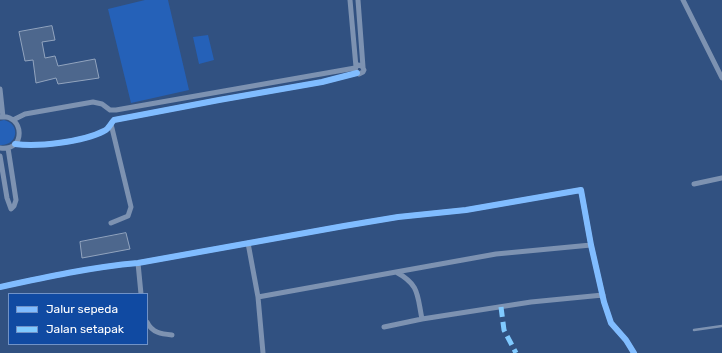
<!DOCTYPE html>
<style>
body{margin:0}
#map{position:relative;width:722px;height:353px;overflow:hidden;background:#315181;font-family:Rubik,sans-serif}
canvas{display:block}
.legend{position:absolute;left:8px;top:293px;width:140px;height:52px;box-sizing:border-box;background:#104aa2;border:1px solid #7092c7;margin:0;padding:5px 7px;list-style:none;font-size:12px;color:#fff}
.legend li{display:flex;align-items:center;gap:8px;height:20px}
.legend b{width:20px;border:1px solid #7092c7}
</style>
<div id="map">
<canvas width="722" height="353"></canvas>
<ul class="legend">
<li><b style="height:5px;background:#80bcff"></b>Jalur sepeda</li>
<li><b style="height:5px;background:#80caff"></b>Jalan setapak</li>
</ul>
</div>
<script>
const ctx = document.querySelector('canvas').getContext('2d');
ctx.lineJoin = 'round';
function paint(path, color) {
  ctx.fillStyle = color;
  ctx.fill(path, 'evenodd');
}
function trace(path, color, width, dash) {
  ctx.strokeStyle = color;
  ctx.lineWidth = width;
  ctx.lineCap = dash ? 'butt' : 'round';
  ctx.setLineDash(dash || []);
  ctx.stroke(path);
}
paint(new Path2D(`
 M145,0H168L189,90L131,103L108,9Z
 M208,35L214,60L199,64L193,37Z
 M4,120C21,124 18,146 0,145V121Z`), '#2561b8');
const building = new Path2D(`
 M52,26L55,40L42,42L45,58L55,56L58,66L95,59L99,78L58,84L56,78L36,83L33,60L25,61L19,32Z
 M126,233L130,249L82,258L80,242Z`);
paint(building, '#4d678d');
trace(building, '#92a4be', 1);
trace(new Path2D(`
 M694,330L722,326`), '#7d92b1', 2.5);
trace(new Path2D(`
 M350,0L356,67L355,71L359,74L363,72L364,70L362,66L358,65L356,67
 M358,0L363,67
 M683,0L722,78
 M0,89L3,117
 M0,117C24,113 27,152 0,148
 M13,120L25,114L93,102L102,104L110,110H116L355,68
 M15,144C38,147 83,142 104,131C109,129 110,124 114,120L219,100L322,82L357,73
 M0,156L7,198L11,209L14,206L16,200L8,148
 M694,184L722,178
 M111,223L128,216L131,207L111,124
 M248,243L258,297L263,353
 M138,263L141,294
 M396,272L496,254L591,245
 M0,287C46,277 92,267 138,263L344,226L398,217L466,210L581,190L591,245L604,302L611,323L626,340L634,353
 M258,297L396,272C420,285 417,295 422,319L531,302L603,295
 M147,322C152,333 162,334 172,335
 M384,327L422,319`), '#7d92b1', 5);
trace(new Path2D(`
 M501,307L504,330L516,353`), '#80caff', 5, [10, 5]);
trace(new Path2D(`
 M15,144C38,147 83,142 104,131C109,129 110,124 114,120L219,100L322,82L357,73
 M0,287C46,277 92,267 138,263L344,226L398,217L466,210L581,190L591,245L604,302L611,323L626,340L634,353`), '#80bcff', 6);
</script>
